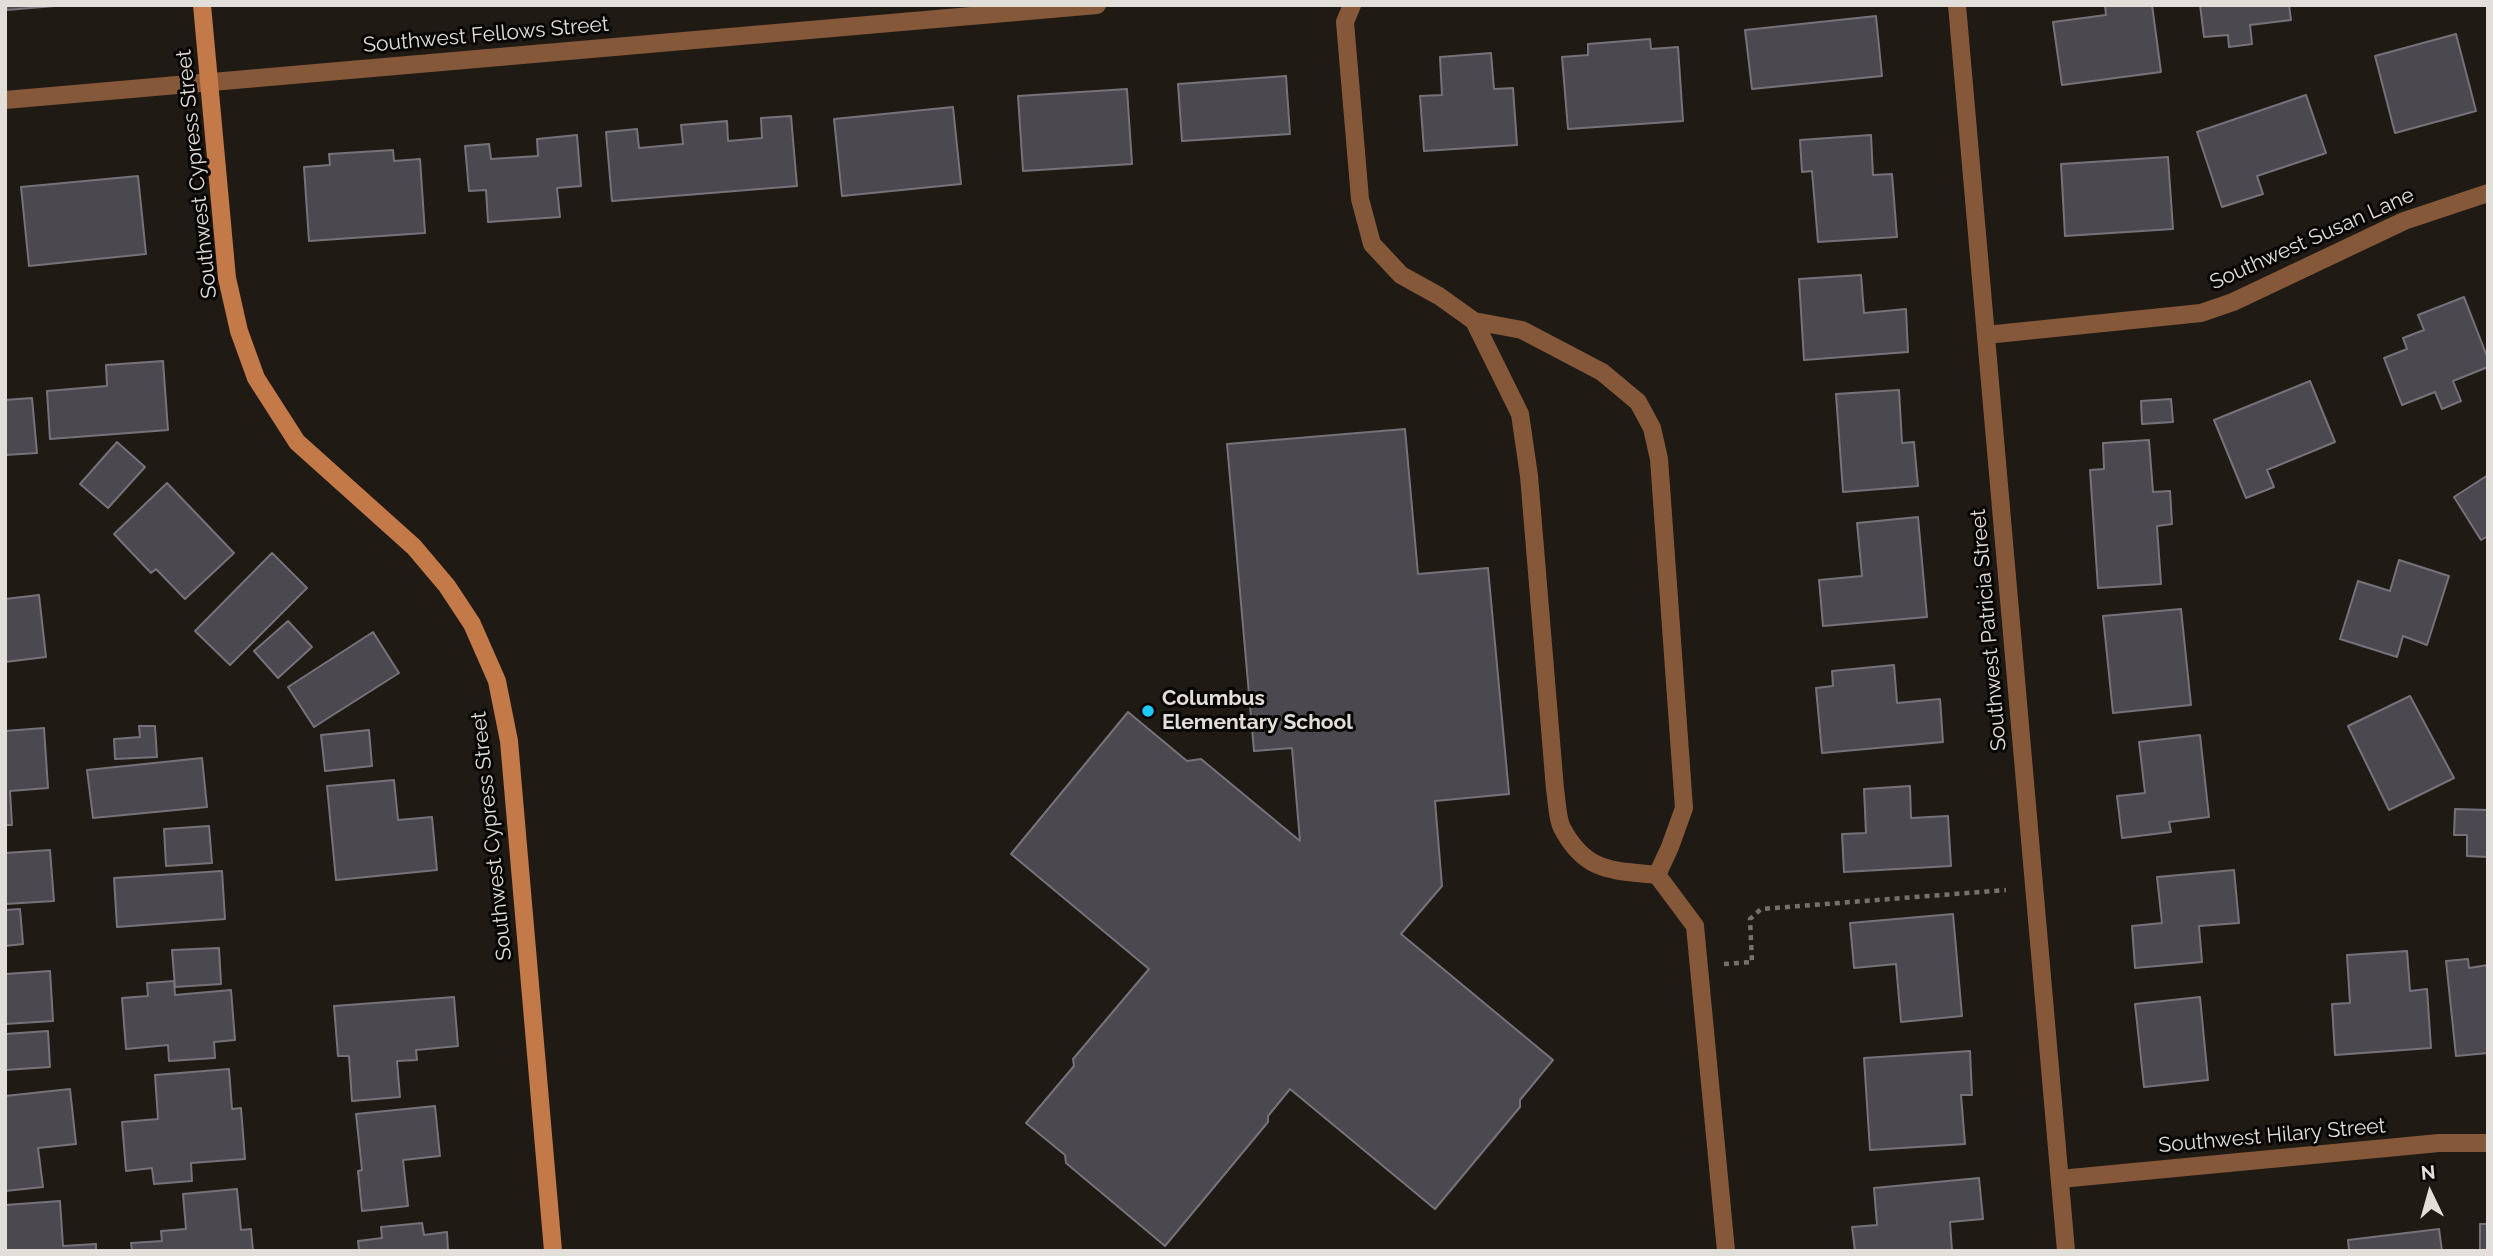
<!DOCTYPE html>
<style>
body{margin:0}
#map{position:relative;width:2493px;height:1256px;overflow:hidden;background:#201a15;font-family:Raleway,sans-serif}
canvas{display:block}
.frame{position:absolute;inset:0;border:7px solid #e2deda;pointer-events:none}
.north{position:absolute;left:2395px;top:1158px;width:70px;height:70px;-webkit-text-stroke:5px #080604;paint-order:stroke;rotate:355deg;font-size:19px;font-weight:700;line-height:28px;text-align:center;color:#e2deda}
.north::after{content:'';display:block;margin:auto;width:24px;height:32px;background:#e2deda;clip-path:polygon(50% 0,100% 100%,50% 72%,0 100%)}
</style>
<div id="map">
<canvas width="2493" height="1256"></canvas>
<div class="frame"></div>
<div class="north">N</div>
</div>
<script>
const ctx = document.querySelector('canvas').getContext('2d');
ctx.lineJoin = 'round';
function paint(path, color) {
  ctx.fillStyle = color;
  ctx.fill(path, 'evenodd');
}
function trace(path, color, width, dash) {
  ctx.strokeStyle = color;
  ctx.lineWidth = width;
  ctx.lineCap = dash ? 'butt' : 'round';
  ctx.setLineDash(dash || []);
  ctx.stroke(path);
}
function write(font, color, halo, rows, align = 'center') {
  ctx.font = font + ' Raleway,sans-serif';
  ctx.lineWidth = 6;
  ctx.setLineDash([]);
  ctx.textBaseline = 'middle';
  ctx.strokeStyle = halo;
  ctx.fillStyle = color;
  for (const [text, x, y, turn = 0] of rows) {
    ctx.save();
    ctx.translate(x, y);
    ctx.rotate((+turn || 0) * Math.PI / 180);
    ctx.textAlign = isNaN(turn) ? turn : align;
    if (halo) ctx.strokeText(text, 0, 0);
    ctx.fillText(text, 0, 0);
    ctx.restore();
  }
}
const building = new Path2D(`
 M6,5H66L7,10Z
 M2105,5H2152L2161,72L2062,85L2053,22L2106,15Z
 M2200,5H2289L2291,20L2250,25L2252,44L2229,47L2228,35L2204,37Z
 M1876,16L1882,76L1752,89L1745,30Z
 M2456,34L2476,111L2395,133L2375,56Z
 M1650,39L1651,49L1678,47L1683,121L1568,129L1562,57L1588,55V44Z
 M1491,53L1494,89L1513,88L1517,145L1424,151L1420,96L1442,95L1440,57Z
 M1286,76L1290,134L1182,141L1178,84Z
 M1127,89L1132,164L1023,171L1018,96Z
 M2306,95L2326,153L2257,176L2263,194L2222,207L2197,132Z
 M953,107L961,184L842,196L834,119Z
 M791,116L797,186L612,201L606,132L637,129L639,148L683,144L681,125L727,121L728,141L762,138L761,118Z
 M577,135L581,186L557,188L560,217L488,222L486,190L469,191L465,146L489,144L491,159L538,156L537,139Z
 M1871,135L1873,175L1892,174L1897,237L1818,242L1812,171L1802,172L1800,140Z
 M393,150L394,161L420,159L425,233L309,241L304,167L330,165L329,154Z
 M2168,157L2173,229L2065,236L2061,164Z
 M138,176L146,254L29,266L21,187Z
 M1861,275L1864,313L1906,309L1908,352L1804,360L1799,279Z
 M2464,297L2488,359V367L2453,381L2461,401L2442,409L2435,392L2402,405L2384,358L2407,349L2403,338L2424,330L2418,315Z
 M163,361L168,430L50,439L47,391L107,386L106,365Z
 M2310,381L2335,442L2267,470L2274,487L2246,498L2214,420Z
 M1899,390L1902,443L1914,442L1918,486L1843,492L1836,394Z
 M32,398L37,453L5,455V400Z
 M2171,399L2173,422L2142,424L2141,401Z
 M1405,429L1418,574L1488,568L1509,794L1435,801L1442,886L1401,934L1553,1060L1520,1100V1107L1435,1209L1290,1089L1268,1116V1122L1165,1246L1066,1163L1065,1155L1026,1123L1074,1066L1073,1059L1149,969L1011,854L1128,712L1187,761L1201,759L1300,841L1292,748L1254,751L1227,444Z
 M2149,440L2153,492L2170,491L2172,524L2157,526L2161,584L2098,588L2090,470L2104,469L2103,443Z
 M117,442L145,467L108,508L80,484Z
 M2488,475V536L2481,540L2454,497Z
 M167,483L234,553L185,599L156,569L151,573L114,534Z
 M1918,517L1927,617L1823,626L1819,580L1862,576L1857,523Z
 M272,553L307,588L230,665L195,631Z
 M2399,560L2449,576L2427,645L2403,636L2397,657L2340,639L2358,581L2390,591Z
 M39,595L46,657L5,662V599Z
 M2181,609L2191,705L2113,713L2103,616Z
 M288,621L312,647L278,678L254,651Z
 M373,632L399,673L314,727L288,687Z
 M1894,665L1897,703L1940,699L1943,742L1822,753L1816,688L1833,686L1832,671Z
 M2410,696L2454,778L2389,810L2348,726Z
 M139,726H155L157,757L115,759L114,739L140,737Z
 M44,728L48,788L10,791L12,825H5V731Z
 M369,730L372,766L325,771L321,735Z
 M2200,735L2209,817L2169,822L2171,832L2122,838L2117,796L2145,793L2139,742Z
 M202,758L207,807L93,818L87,770Z
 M394,780L398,820L432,817L437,870L336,880L327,786Z
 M1910,786L1911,818L1948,816L1951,866L1844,872L1842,834L1866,833L1864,789Z
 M2455,809L2488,810V857L2467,856V835H2454Z
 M209,826L212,863L166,866L164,829Z
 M50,850L54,901L5,904V853Z
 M2234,870L2239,923L2199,926L2202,962L2135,968L2132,926L2162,923L2157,877Z
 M222,871L225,919L117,927L114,878Z
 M20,909L23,944L5,946V910Z
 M1953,914L1962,1016L1901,1022L1896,964L1854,968L1850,923Z
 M219,948L221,984L175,987L172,950Z
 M2407,951L2410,991L2427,989L2431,1048L2335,1055L2332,1004L2350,1003L2347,955Z
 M2468,959L2469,968L2488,965V1053L2456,1056L2446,961Z
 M50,971L53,1021L5,1024V974Z
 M174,981L175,995L231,990L235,1040L214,1042L215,1058L169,1061L168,1045L126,1049L122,998L148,996L147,983Z
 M454,997L458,1046L416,1050L417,1060L397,1061L400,1097L352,1101L349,1056H338L334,1006Z
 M2200,997L2208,1080L2144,1087L2135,1004Z
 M48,1031L50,1067L5,1070V1034Z
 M1970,1051L1972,1095H1961L1965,1144L1870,1150L1864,1058Z
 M229,1069L232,1109L241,1108L245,1159L191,1163L192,1181L154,1184L152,1168L126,1171L122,1122L158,1119L155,1075Z
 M70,1089L76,1144L38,1148L43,1187L5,1191V1096Z
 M435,1106L440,1156L403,1160L408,1206L362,1211L358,1171L362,1170L356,1114Z
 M1979,1178L1983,1219L1950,1222L1952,1251H1855L1852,1227L1877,1225L1874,1188Z
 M237,1189L241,1230L251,1229L253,1251H132L131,1243L162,1241L161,1231L186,1229L183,1194Z
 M60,1201L63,1246L96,1244V1251H5V1205Z
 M422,1223L424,1235L447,1232L448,1251H359L358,1241L382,1238L381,1227Z
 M2480,1224H2488V1251H2480Z
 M2439,1229L2442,1251H2349L2348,1240Z`);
paint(building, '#4c484f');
trace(building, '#76727a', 2);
trace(new Path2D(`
 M1724,964L1752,962L1750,919L1761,909L2006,890`), '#77716d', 4.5, [5, 5]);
trace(new Path2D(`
 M1352,5L1345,22L1360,199L1372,244L1401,275L1439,296L1474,321L1520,414L1529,476L1555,789C1557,801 1557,818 1562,828C1586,873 1612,870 1657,875L1695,926L1726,1251
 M1474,321L1522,330L1602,372L1638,402L1652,428L1659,459L1684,808L1670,847L1657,875`), '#86583a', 18);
trace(new Path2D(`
 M1957,5L2066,1251
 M1986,335L2201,313L2233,302L2404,221L2488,193
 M2060,1179L2439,1143H2488`), '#86583a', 18);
trace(new Path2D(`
 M5,100L1097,5`), '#86583a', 18);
trace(new Path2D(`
 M202,5L227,278L239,331L256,378L297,442L414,547L447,586L472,624L497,681L509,741L553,1251`), '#c37948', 18);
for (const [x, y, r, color] of [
 [1148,711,7,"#1ec9fd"]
]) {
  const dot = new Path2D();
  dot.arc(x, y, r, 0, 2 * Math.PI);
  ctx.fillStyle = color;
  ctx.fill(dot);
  trace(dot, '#080604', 2.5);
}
write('21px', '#e2deda', '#080604', [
 ["Southwest Fellows Street",486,35,-5],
 ["Southwest Cypress Street",197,174,-96],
 ["Southwest Susan Lane",2312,239,-24],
 ["Southwest Patricia Street",1989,630,-95],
 ["Southwest Cypress Street",492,836,-96],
 ["Southwest Hilary Street",2272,1136,-5]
]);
write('bold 21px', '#e2deda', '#080604', [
 ["Columbus",1162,699],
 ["Elementary School",1162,723]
], 'left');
</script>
